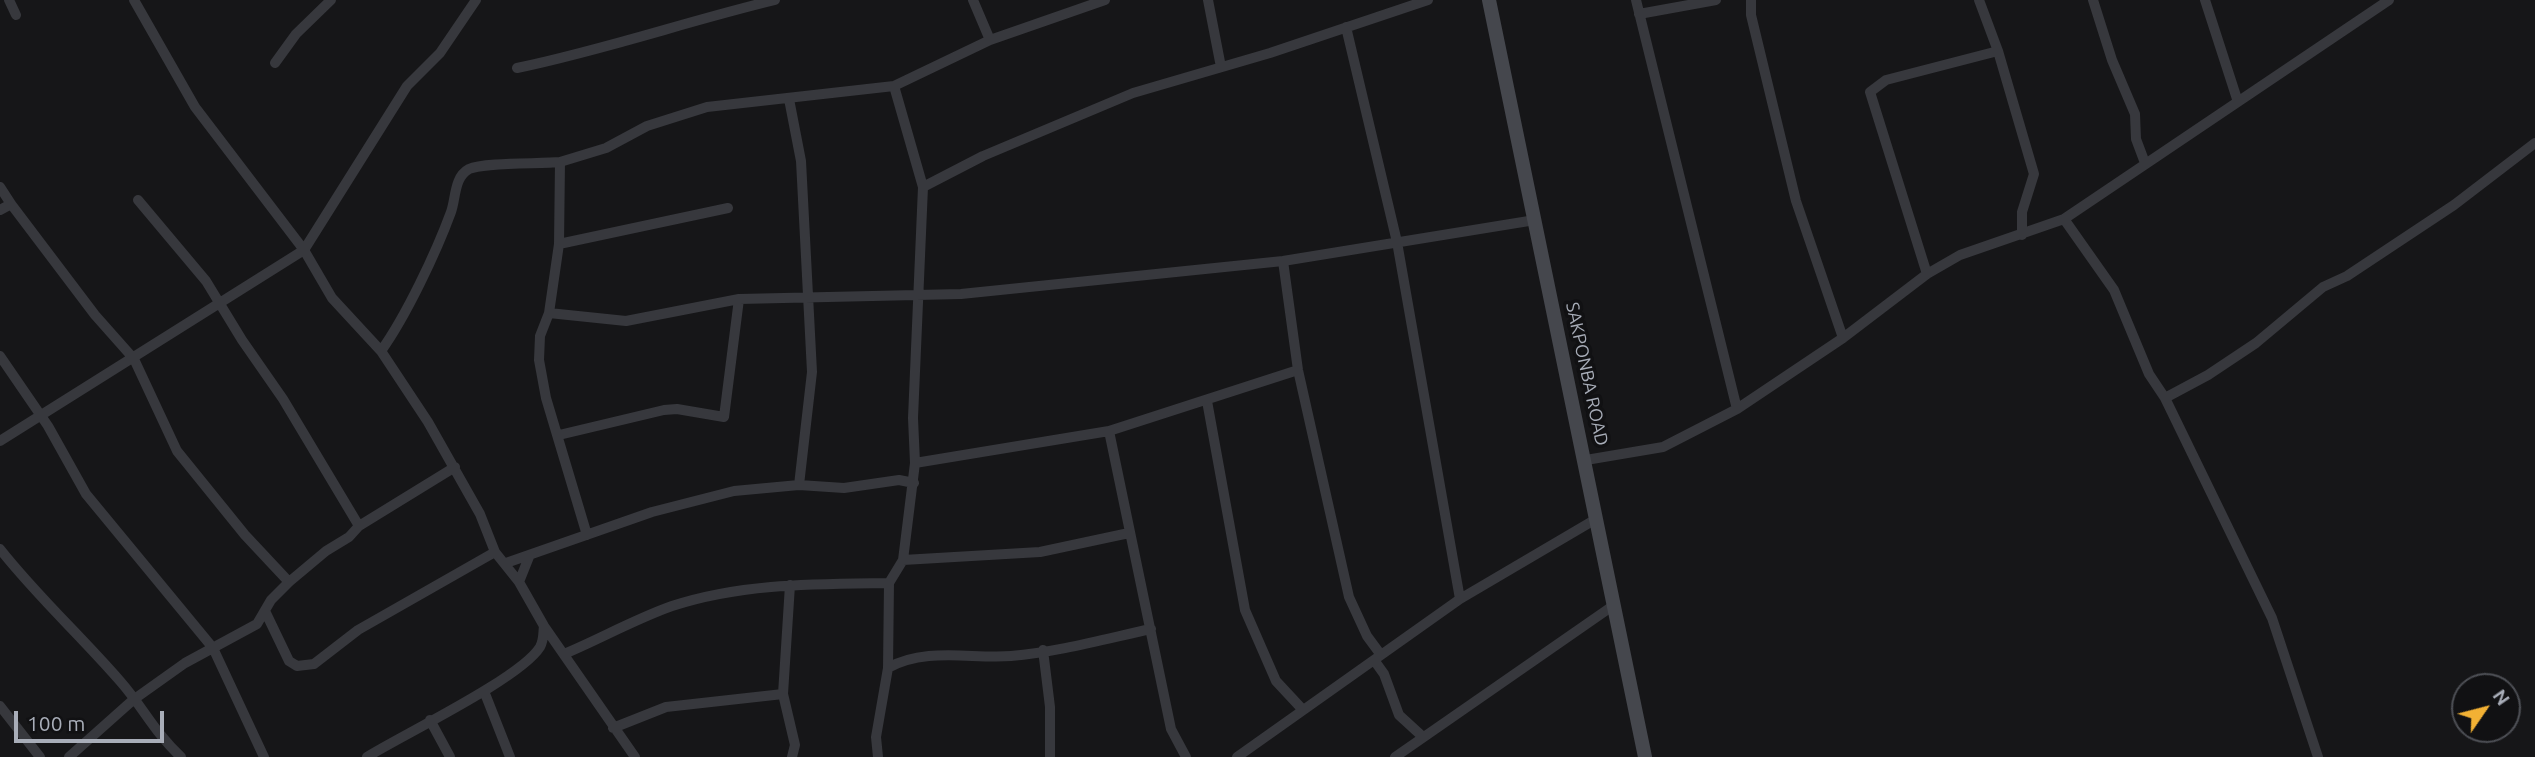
<!DOCTYPE html>
<style>
body{margin:0}
#map{position:relative;width:2535px;height:757px;overflow:hidden;background:#161618;font-family:Ubuntu,sans-serif}
canvas{display:block}
.north{position:absolute;left:2451px;top:673px;width:70px;height:70px;box-sizing:border-box;background:#111113;border:2px solid #4d4f55;border-radius:50%;rotate:55deg;font-size:19px;font-weight:700;line-height:28px;text-align:center;color:#a8adb8}
.north::after{content:'';display:block;margin:auto;width:24px;height:32px;background:#f2b134;clip-path:polygon(50% 0,100% 100%,50% 72%,0 100%)}
.scale{position:absolute;left:14px;top:711px;width:150px;height:32px;box-sizing:border-box;border:4px solid #a8adb8;border-top:0;padding-left:9px;font-size:21px;line-height:24px;white-space:nowrap;color:#a8adb8;-webkit-text-stroke:5px #111113;paint-order:stroke}
</style>
<div id="map">
<canvas width="2535" height="757"></canvas>
<div class="north">N</div>
<div class="scale">100 m</div>
</div>
<script>
const ctx = document.querySelector('canvas').getContext('2d');
ctx.lineJoin = 'round';
function trace(path, color, width, dash) {
  ctx.strokeStyle = color;
  ctx.lineWidth = width;
  ctx.lineCap = dash ? 'butt' : 'round';
  ctx.setLineDash(dash || []);
  ctx.stroke(path);
}
function write(font, color, halo, rows, align = 'center') {
  ctx.font = font + ' Ubuntu,sans-serif';
  ctx.lineWidth = 7;
  ctx.setLineDash([]);
  ctx.textBaseline = 'middle';
  ctx.strokeStyle = halo;
  ctx.fillStyle = color;
  for (const [text, x, y, turn = 0] of rows) {
    ctx.save();
    ctx.translate(x, y);
    ctx.rotate((+turn || 0) * Math.PI / 180);
    ctx.textAlign = isNaN(turn) ? turn : align;
    if (halo) ctx.strokeText(text, 0, 0);
    ctx.fillText(text, 0, 0);
    ctx.restore();
  }
}
trace(new Path2D(`
 M9,0L16,15
 M134,0L195,107L304,250L332,298L381,351L428,422L480,514L495,552L519,582L544,626L635,757
 M973,0L990,40
 M1208,0L1221,67
 M1636,0L1737,409
 M1751,0V15L1796,201L1843,338
 M1979,0L1998,51L2034,174L2022,212V235
 M2093,0L2112,60L2135,114L2136,139L2145,163
 M2205,0L2237,99
 M1639,14L1716,0
 M1346,27L1397,242L1460,599
 M275,63L296,34L331,0
 M517,68C604,50 688,21 775,0
 M894,86L923,187L913,418L915,463L1109,431L1298,370
 M789,99L801,161L812,372L799,485
 M560,162L606,148L647,126L707,107L894,86L990,40L1105,0
 M0,187L11,204
 M923,187L983,156L1133,93L1270,53L1428,0
 M138,200L206,281L242,340L283,399L359,526
 M0,210L11,204L95,315L134,359L177,451L245,535L289,582
 M2064,219L2114,290L2149,374L2165,398L2272,618L2318,757
 M559,244L728,208
 M1283,261L1298,370L1349,597L1367,636L1381,655
 M1927,274L1870,92L1886,80L1998,51
 M549,313L626,321L739,299L961,294L1283,261L1535,220
 M381,351C406,316 436,253 451,212C456,198 454,177 469,169C484,162 540,164 560,162L559,244L549,313L540,336L539,360L546,398L587,535
 M0,356L48,426L86,494L213,648L264,757
 M2165,398L2208,375L2256,343L2323,287L2347,276L2454,205L2535,143
 M1207,401L1245,610L1276,681L1303,710
 M1109,431L1171,729L1186,757
 M559,435L664,410L677,409L724,417L739,299
 M0,441L304,250L407,86L440,53L476,0
 M1586,460L1663,447L1737,409L1843,338L1927,274L1960,255L2064,219L2389,0
 M0,549C37,596 81,636 120,681C143,707 154,732 181,757
 M903,560L1040,552L1129,533
 M506,563L652,512L734,491L799,485L844,488L899,480L914,483
 M519,582L529,557
 M790,585L783,694L795,745L792,757
 M265,611L289,661L297,666L314,664L358,630L495,552
 M1043,650L1050,707V757
 M564,654C600,639 635,619 672,606C742,583 816,584 889,583
 M1374,660L1384,674L1399,715L1423,737
 M888,668C925,647 971,659 1011,656C1058,652 1105,639 1151,629
 M484,691L510,757
 M0,706L40,757
 M430,720L450,757
 M613,728L666,707L783,694
 M69,757L133,700L185,663L257,624L271,600L289,582L326,551L349,537L359,526L455,467
 M367,757C404,734 521,678 540,647C544,640 543,633 544,626
 M878,757L876,737L888,668L889,583L903,560L915,463
 M1237,757L1460,599L1596,519
 M1395,757L1614,605`), '#37383d', 10);
trace(new Path2D(`
 M1489,0L1645,757`), '#45474d', 14);
write('18px', '#a8adb8', '#111113', [
 ["SAKPONBA ROAD",1587,374,78]
]);
</script>
